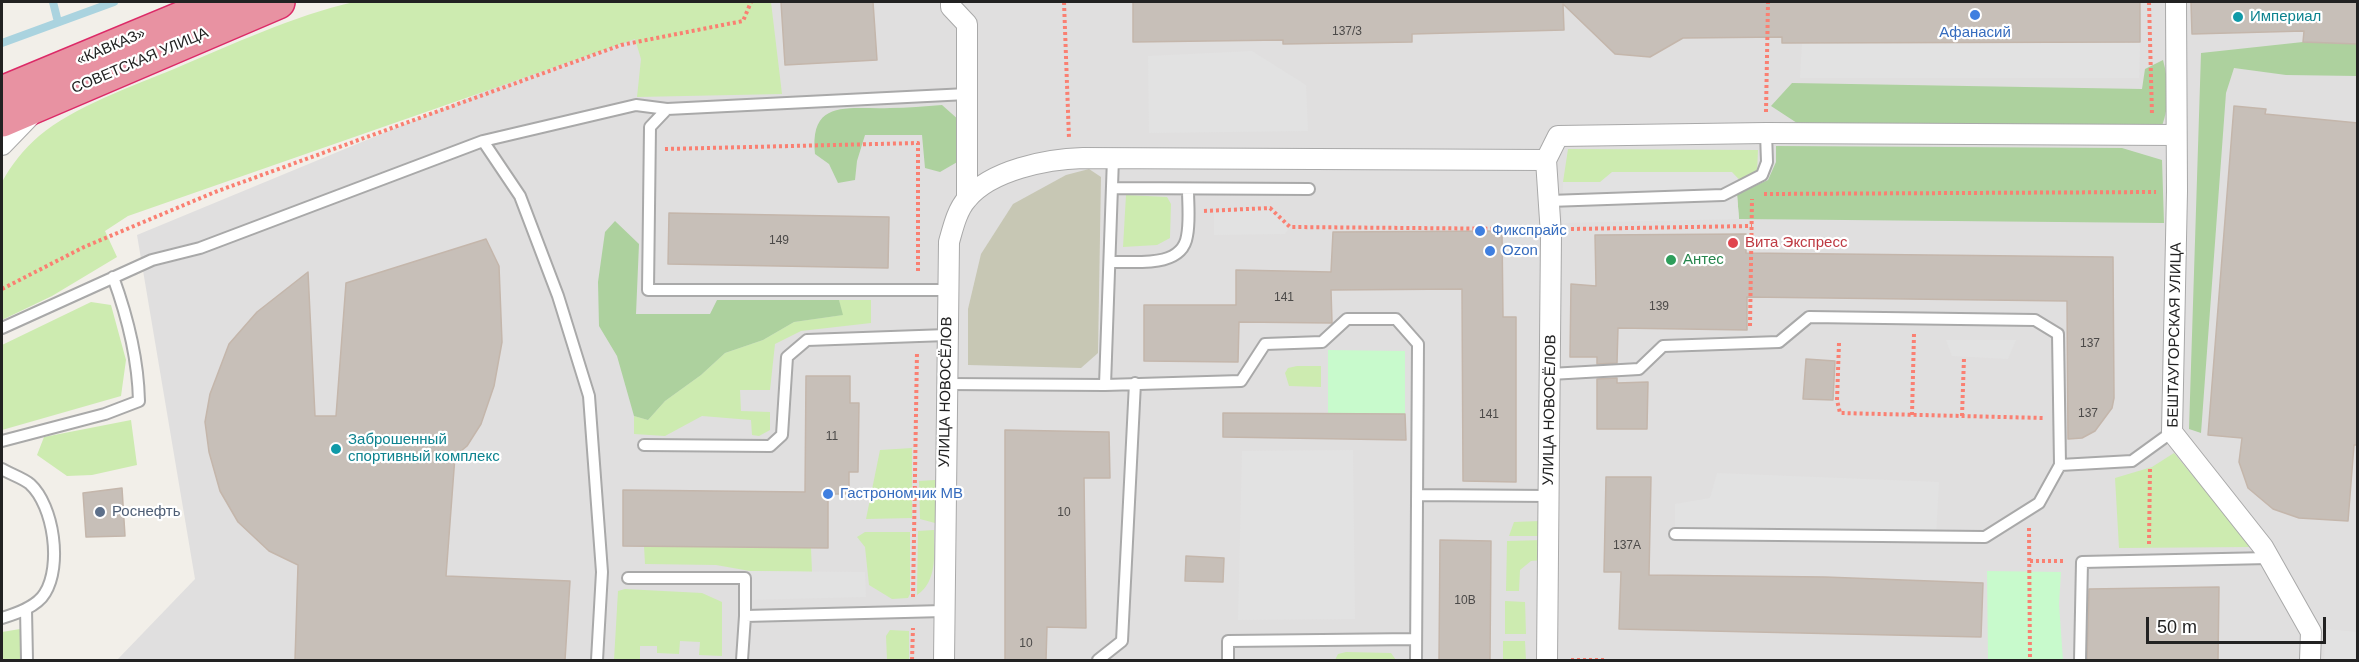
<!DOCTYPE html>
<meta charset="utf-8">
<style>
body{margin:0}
#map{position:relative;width:2359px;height:662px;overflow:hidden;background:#f2efe9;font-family:Helvetica,sans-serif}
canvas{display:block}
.frame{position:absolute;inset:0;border:3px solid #222;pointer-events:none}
.scale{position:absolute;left:2146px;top:617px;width:180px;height:27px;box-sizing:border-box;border:3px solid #222;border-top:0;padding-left:8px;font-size:18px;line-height:21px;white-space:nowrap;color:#222;-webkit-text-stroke:4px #fff;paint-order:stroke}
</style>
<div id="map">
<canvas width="2359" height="662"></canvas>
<div class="frame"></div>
<div class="scale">50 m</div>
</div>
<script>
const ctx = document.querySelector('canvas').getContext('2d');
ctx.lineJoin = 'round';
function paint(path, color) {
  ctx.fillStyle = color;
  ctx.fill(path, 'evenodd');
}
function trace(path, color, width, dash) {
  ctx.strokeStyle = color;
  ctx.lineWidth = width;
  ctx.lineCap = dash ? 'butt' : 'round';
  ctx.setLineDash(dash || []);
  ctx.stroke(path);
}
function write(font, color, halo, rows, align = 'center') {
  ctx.font = font + ' Helvetica,sans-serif';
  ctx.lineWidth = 4.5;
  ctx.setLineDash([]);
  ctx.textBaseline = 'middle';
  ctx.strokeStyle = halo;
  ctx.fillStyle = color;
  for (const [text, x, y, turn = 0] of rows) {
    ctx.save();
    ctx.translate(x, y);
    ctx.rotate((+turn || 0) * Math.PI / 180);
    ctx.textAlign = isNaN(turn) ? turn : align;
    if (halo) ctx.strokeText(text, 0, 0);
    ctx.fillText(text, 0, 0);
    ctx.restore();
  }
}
paint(new Path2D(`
 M700,2H2357V660H117L195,579L137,235Z`), '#e0dfdf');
paint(new Path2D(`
 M1089,169L1101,177L1098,353L1081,368L968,365V309L981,254L1013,204L1066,175Z`), '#c7c7b4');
paint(new Path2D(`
 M354,2H771L782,94L637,97L641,59L635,39L128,216L105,231L117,257L52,296L2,320V182C11,165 24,149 39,136C73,107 133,86 174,69C233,44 293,16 354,2Z
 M1568,149L1758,150L1757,173L1742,183L1563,182Z
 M1126,195L1167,197L1171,204L1170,238L1157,245L1123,247Z
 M839,300H871V323L801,331L775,344L770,390H740L741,411L770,412V430L759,436L752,435L751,420L702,416L665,436L634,434V416L648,420L665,401L701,375L725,353L763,340L794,322L842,315Z
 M91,302L111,305L126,360L121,396L2,430V345Z
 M1297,366H1321V387L1289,386L1285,373L1288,368Z
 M131,420L137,465L92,475L67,476L37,455L44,437Z
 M912,448V518L866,519L880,450Z
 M2174,453L2252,547L2119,548L2115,478L2152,467Z
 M935,480V523L920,519L919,481Z
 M1540,521L1545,536H1509L1514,522Z
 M934,530C934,553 938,581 917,595L918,531Z
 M865,532H910V594L908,598L892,599L869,585L865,547L857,537Z
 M1545,540L1544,560L1531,561L1520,570L1519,591H1506L1507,541Z
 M644,546L811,548L812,572L750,571L716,565L645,564Z
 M625,589L702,593L722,602V656L699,655L700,642L680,641L679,654L657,653V646H640V660H614L618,591Z
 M1505,601L1525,602L1526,634H1505Z
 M20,629L22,660H2V632Z
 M890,630L909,631V660H887L886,636Z
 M1503,641H1525L1526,660H1503Z
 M1346,652L1391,653L1396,660H1335L1338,654Z`), '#cdebb0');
paint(new Path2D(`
 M2357,41V76L2286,75L2234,68L2226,93L2201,433L2189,429L2201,53L2303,42Z
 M2163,60C2169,82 2170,104 2162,126H1945L1797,123L1771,106L1792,83L2142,89L2145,69Z
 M942,105L960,121L959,161L940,172L925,168L922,135H865L857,161L855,180L838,183L829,164L815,154C809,97 851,110 890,108C907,108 925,106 942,105Z
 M1776,146L2122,148L2162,160L2164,223L1739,219L1737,194L1768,180L1776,162Z
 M615,221L639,244L636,314H710L717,300H839L843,315L794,322L763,340L725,353L701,375L665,401L648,420L634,416L617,356L599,326L598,282L605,232Z`), '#add19e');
paint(new Path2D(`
 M1328,350L1405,351V414L1328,413Z
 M1987,571L2061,572L2059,604L2063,660H1988Z`), '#c8facc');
paint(new Path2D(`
 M2140,42L2139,78H1800L1802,43Z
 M1252,51L1306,85L1308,131L1149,133L1148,56Z
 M1612,172H1732L1748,189L1737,194L1739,219L1562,223L1563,182H1600Z
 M1270,208L1290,227L1285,234L1214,235V210Z
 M1946,340H2016L2008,359L1952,356Z
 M1353,450L1355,619L1238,620L1242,451Z
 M1717,473L1939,482L1936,536L1675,534V504L1710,498Z
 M750,571L865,572L866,597L745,600V578Z
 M2326,629L2357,632V660H2324Z`), '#e2e2e2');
trace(new Path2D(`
 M53,2L58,22
 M2,43L114,2`), '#aad3df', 8);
const building = new Path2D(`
 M781,2H873L877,60L785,65Z
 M1133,2H2140V42L1782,43V37L1683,38L1650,57L1615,54L1563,4L1564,30L1412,34V42L1283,44V40L1133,42Z
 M2191,2H2358V44L2303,42L2304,31L2192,34Z
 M2234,106L2266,109L2265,114L2358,123V445H2354L2348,521L2299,518L2273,509L2248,488L2239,462L2242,438L2208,435Z
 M669,213L889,217L888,268L668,264Z
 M1502,231L1503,317H1516V482L1463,481L1462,289L1331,290L1332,323L1239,322L1238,362L1144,361V305H1236V270L1331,272L1333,232Z
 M1746,234V253L2113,257L2114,398L2112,408L2095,431L2082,438L2068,439L2067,301L1747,297V330L1618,328L1617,363L1597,364V357H1570L1571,284L1596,286L1595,235Z
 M486,239L499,266L502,342L494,386L481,424L467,446L455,456L446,576L570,581L565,660H295L298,565L269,551L238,522L220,491L209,452L205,422L210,394L229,344L257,312L308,272L315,416H336L346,283Z
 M1806,359L1835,361L1833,400L1803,399Z
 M806,376H850V403H859L858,472H849V494H828V548L623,546V490L805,492Z
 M1617,378V383L1648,382L1647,429H1597V379Z
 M1223,413L1405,414L1406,440L1223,437Z
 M1005,430L1109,432L1110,478H1084L1086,628L1047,627L1046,660H1005Z
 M1606,477H1651L1649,575L1825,577L1983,583L1981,637L1619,629L1621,572H1604Z
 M122,488L125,536L86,537L83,493Z
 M1440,540L1491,541L1490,660H1439Z
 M1186,556L1224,558L1223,582L1185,581Z
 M2219,587L2218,660H2087L2089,589Z`);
paint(building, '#c7bfb8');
trace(building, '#c4b6ab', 1.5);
const lane = new Path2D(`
 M483,141L520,196L558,296L589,396L602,572L597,660
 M1113,158L1105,385L1241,381L1265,344L1322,342L1347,319H1396L1418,344L1416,660
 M1112,188L1309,189
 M1549,201L1723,195L1762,175L1767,162L1766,133
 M1110,262C1134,261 1182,269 1187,236C1190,221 1188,204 1188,189
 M947,290H648L650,127L667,109L967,94
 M2,328L152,260L200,248L483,141L636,105L667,109
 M1550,374L1639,369L1663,346L1779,342L1809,317L2035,320L2058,334L2060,465L2132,461L2172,432
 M946,384L1105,385
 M2,441L105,414L139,401C138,357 128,318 113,277
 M644,445L770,446L782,435L787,357L807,340L947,335
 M2,469C10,474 23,478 30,484C54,506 62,566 45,593C37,607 15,614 2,618
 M1418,495L1549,496
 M1675,534L1985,537L2039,503L2060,465
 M628,578H745V616L944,611
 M26,609L27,660
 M742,660L745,616
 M1098,660L1122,641L1135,383
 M1228,660V641L1416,639
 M2080,660L2082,562L2269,558`);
const street = new Path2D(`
 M951,2V7L967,24V199
 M2176,2L2177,191L2172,432L2263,547L2311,632L2310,660
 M2,145L31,115
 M1546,160L1551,235L1547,660
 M944,660L949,242C953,228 957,210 967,199C991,170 1047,159 1083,158L1546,160L1558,136L1766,133L2176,135`);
const highway = new Path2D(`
 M2,93L221,2
 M2,120L278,2`);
trace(lane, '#a9a9a9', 14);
trace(street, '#a9a9a9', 22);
trace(highway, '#dc2a67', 36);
trace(new Path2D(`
 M1064,2L1069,139
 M2149,2L2152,115
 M1766,112L1768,2
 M665,149L918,143V273
 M1764,194L2156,192
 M1204,211L1270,208L1290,227L1531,229
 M1571,229L1752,226
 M2,289L84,247L215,192L621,45L743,21L751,2
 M1750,326L1752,199
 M1839,343L1837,400L1840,413L2043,418
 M1912,415L1914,334
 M1962,416L1964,358
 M2029,528L2030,660
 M2149,544L2150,467
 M2030,561H2066
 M913,597L917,352
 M912,660L913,628
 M1571,660H1605`), '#fa8072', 4, [3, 3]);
trace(lane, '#fff', 10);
trace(street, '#fff', 20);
trace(highway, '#e892a2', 33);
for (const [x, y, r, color] of [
 [1975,15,6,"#3f7fe0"],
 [2238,17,6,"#0f9aa8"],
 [1480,231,6,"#3f7fe0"],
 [1733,243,6,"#e0444e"],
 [1490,251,6,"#3f7fe0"],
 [1671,260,6,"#2e9e5b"],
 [336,449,6,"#0f9aa8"],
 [828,494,6,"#3f7fe0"],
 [100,512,6,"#5c6f8a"]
]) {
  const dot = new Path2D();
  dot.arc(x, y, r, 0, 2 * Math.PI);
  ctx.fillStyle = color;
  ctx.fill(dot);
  trace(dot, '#fff', 2);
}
write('12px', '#4b4948', null, [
 ["137/3",1347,32],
 ["149",779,241],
 ["141",1284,298],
 ["139",1659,307],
 ["137",2090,344],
 ["137",2088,414],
 ["141",1489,415],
 ["11",832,437],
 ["10",1064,513],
 ["137А",1627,546],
 ["10В",1465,601],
 ["10",1026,644]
]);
write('15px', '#0d838f', '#fff', [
 ["Империал",2250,17],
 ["Заброшенный",348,440],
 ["спортивный комплекс",348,457]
], 'left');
write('15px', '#366cbe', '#fff', [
 ["Афанасий",1975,33,"center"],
 ["Фикспрайс",1492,231],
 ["Ozon",1502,251],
 ["Гастрономчик МВ",840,494]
], 'left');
write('15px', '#222', '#fff', [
 ["«КАВКАЗ»",111,47,-23],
 ["СОВЕТСКАЯ УЛИЦА",140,61,-23],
 ["БЕШТАУГОРСКАЯ УЛИЦА",2175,335,-89],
 ["УЛИЦА НОВОСЁЛОВ",946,392,-89],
 ["УЛИЦА НОВОСЁЛОВ",1550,410,-89]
]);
write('15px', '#be3a42', '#fff', [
 ["Вита Экспресс",1745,243]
], 'left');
write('15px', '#27864d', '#fff', [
 ["Антес",1683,260]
], 'left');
write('15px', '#4e5e75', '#fff', [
 ["Роснефть",112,512]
], 'left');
</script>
